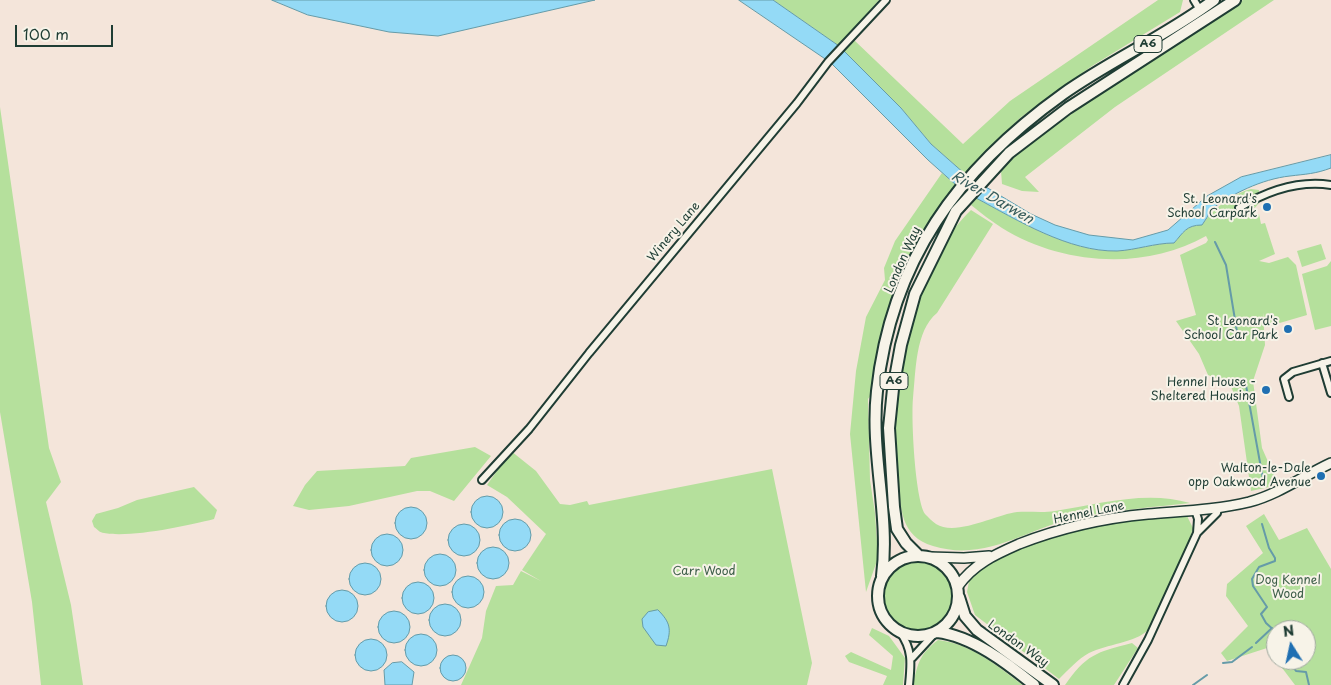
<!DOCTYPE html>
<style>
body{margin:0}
#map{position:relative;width:1331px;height:685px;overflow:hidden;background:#f4e5da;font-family:"Playpen Sans",sans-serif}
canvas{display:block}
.north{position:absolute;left:1266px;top:620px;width:50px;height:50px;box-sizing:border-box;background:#f7f3e8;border:1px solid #a1aaa0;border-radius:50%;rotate:350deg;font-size:14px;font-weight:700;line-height:20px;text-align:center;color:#1f3d34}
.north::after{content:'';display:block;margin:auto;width:18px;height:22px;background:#1f6fb2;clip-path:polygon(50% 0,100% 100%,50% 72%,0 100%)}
.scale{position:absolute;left:15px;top:25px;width:98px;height:22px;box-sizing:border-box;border:2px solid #1f3d34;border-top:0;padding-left:6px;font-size:15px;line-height:18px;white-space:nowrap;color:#1f3d34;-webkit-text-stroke:4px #f7f3e8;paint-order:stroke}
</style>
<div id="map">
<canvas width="1331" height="685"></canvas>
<div class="north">N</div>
<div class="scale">100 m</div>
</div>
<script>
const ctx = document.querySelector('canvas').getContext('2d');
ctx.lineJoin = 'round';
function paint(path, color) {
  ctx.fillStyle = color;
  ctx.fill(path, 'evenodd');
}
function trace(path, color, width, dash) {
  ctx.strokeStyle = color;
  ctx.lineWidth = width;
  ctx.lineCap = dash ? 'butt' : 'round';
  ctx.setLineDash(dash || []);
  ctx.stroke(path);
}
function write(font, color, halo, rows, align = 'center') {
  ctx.font = font + ' "Playpen Sans",sans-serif';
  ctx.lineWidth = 4;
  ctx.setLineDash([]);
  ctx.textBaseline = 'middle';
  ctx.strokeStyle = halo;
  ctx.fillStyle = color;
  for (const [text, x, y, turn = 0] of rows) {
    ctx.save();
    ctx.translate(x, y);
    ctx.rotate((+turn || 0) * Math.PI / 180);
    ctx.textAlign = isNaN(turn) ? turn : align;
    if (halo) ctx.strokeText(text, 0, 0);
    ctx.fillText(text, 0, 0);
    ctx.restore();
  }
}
paint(new Path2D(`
 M773,0H879L839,46Z
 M1158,0H1183L1180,12L1092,66L1020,118L965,174L931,144L901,108L843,51L854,40L963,144L1010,101Z
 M1243,0H1274L1115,107L1025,177L1039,192L1022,191L1002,184L1001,171L1022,149L1124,77Z
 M0,107L49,448L61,482L46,502L71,605L83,685H41L32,602L0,412Z
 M942,173L956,185C906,245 881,318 871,395L868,399L870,480L875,513L878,558L866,592L850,434L856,371L866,317L885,280L884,268L895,241Z
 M1251,189L1259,190V203L1246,218L1259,214L1261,224L1265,223L1275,254L1259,261L1269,263L1288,257L1296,265L1307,315L1266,327L1263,313L1265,345L1253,381L1262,448L1277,482L1269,487L1251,491L1239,406L1230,384L1208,375L1199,354L1176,321L1196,315L1180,255L1206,243L1208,240L1206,236C1144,271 1062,265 1002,228C991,221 981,213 971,205L976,198C1017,220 1069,252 1117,251C1136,250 1155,243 1174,243C1183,233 1186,225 1202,225C1213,209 1232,194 1251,189Z
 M971,210L993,224L937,313C915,331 916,371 913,398C911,418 915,498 925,514C928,517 933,522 936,524C956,537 997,514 1017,512C1030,511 1042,513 1055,511C1098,504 1147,490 1190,503C1154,507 1117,510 1081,517C1029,526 988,563 933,546C900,536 901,509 898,479C897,466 894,452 894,438C894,370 920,258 971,210Z
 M1321,244L1326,259L1302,267L1297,251Z
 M1331,261V326L1315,330L1302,274L1327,266Z
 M475,447L491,456L454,501L430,491H417L349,506L309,510L293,506L305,485L317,471L405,466L411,458Z
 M511,451L536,471L560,504L570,505L587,501L589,505L772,469L812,663L807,685H461L482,638L486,611L496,586L513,585L521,571L541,581L522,570L546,534L507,497L487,485Z
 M194,487L217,510L214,519C187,526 130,538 104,533C100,533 97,529 94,527L92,521L96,514L118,508L137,500Z
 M1186,514L1193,528L1189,541L1148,630C1135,643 1107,644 1089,653C1078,659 1068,670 1059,679L975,615L967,592L970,576L989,561L1055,534L1118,520Z
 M1264,514L1279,540L1307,528L1331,569V685H1295L1267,648L1227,661L1221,653L1248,626L1226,596L1227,584L1263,553L1246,526ZM1276,630H1306V660H1276Z
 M884 596a34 34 0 1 1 68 0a34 34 0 1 1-68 0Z
 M872,628L889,636L905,658L903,685H883L887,676L849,662L845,656L851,652L891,670L893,656L869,635Z
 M938,640C972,644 997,666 1023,685H913C918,662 920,654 938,640Z
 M1132,643L1138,648L1114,685H1065C1086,655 1096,652 1132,643Z`), '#b5e09c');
const water = new Path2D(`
 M272,0H595L438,36L389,32L308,15Z
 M739,0H773L839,46L901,108L931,144L965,174L956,185L928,160L831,63Z
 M1331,155V168C1315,174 1306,174 1290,176C1262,179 1231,194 1209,211L1208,216L1202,225C1186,225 1183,233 1174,243C1155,243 1136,250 1117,251C1069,252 1017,220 976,198L986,187L1031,214L1055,225L1089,235L1133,240L1168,230L1207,196L1241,177Z
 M471 512a16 16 0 1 1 32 0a16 16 0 1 1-32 0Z
 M395 523a16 16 0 1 1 32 0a16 16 0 1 1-32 0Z
 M499 535a16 16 0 1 1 32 0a16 16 0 1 1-32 0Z
 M448 540a16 16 0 1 1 32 0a16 16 0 1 1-32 0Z
 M371 550a16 16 0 1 1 32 0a16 16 0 1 1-32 0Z
 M477 563a16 16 0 1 1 32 0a16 16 0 1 1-32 0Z
 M424 570a16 16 0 1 1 32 0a16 16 0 1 1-32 0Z
 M349 579a16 16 0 1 1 32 0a16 16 0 1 1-32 0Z
 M452 592a16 16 0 1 1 32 0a16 16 0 1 1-32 0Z
 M402 598a16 16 0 1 1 32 0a16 16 0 1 1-32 0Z
 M326 606a16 16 0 1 1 32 0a16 16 0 1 1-32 0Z
 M429 620a16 16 0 1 1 32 0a16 16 0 1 1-32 0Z
 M658,610C670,622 672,629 666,646L656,645L643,627L642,619L648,612Z
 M378 627a16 16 0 1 1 32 0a16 16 0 1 1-32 0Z
 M405 650a16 16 0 1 1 32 0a16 16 0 1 1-32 0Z
 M355 655a16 16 0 1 1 32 0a16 16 0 1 1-32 0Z
 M440 668a13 13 0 1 1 26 0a13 13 0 1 1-26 0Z
 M402,662L414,672L412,685H385L384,670L392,663Z`);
paint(water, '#94daf6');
trace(water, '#659ba8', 1);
trace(new Path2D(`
 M1215,242L1226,265L1237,332
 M1245,380L1263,479
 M1262,524L1269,548L1275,558V561L1259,567L1252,579L1253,586L1267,607L1261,614L1266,623L1276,632
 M1256,643L1272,628
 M1293,660L1291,664L1296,671L1306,672L1309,685
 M1223,663L1232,662L1252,647
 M1193,685L1207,675`), '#659ba8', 2);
const minor = new Path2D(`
 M1194,0L1200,10
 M1239,208C1267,191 1298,180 1331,185
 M1322,363L1331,393
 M1289,397L1284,379L1293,372L1331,361
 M482,480L529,429L589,353L797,103L828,62L886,0
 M1197,533L1217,513L1218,508
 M900,632C913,650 911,664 909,685
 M912,658L935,633
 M1123,685L1148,640L1197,533L1198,519L1195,510`);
const major = new Path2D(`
 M929,557L964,558L989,556
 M958,586C974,564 994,555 1019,544C1060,528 1104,518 1148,514C1182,511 1216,510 1249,502C1279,494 1303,476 1331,463`);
const highway = new Path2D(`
 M918,555L906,543L897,529L894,507L889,428L893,389L901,345L915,294L956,211L1009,153L1068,108L1235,0
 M878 596a40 40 0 1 1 80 0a40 40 0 1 1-80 0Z
 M882,576C890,515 870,453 877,391C891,261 958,169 1063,94C1111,60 1166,36 1214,0
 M959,597L965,616L977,630L1053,685
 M937,632C972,636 1007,663 1034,685`);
trace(minor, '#1f3d34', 10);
trace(major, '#1f3d34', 12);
trace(highway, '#1f3d34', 14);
trace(minor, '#f7f3e8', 6);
trace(major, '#f7f3e8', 9);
trace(highway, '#f7f3e8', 10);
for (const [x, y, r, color] of [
 [1267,207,5,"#1f6fb2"],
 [1288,329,5,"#1f6fb2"],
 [1266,390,5,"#1f6fb2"],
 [1321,476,5,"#1f6fb2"]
]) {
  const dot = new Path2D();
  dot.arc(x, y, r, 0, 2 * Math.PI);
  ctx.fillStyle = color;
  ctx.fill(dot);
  trace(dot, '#f7f3e8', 2);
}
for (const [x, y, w] of [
 [1148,44,28],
 [894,381,28]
]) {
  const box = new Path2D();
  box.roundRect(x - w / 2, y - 8.5, w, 17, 4);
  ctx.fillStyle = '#f7f3e8';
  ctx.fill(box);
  trace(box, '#1f3d34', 1);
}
write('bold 11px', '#1f3d34', null, [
 ["A6",1148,44],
 ["A6",894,381]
]);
write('12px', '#1f3d34', '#f7f3e8', [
 ["St. Leonard's",1257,200],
 ["School Carpark",1257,214],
 ["St Leonard's",1278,322],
 ["School Car Park",1278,336],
 ["Hennel House -",1256,383],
 ["Sheltered Housing",1256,397],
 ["Walton-le-Dale",1311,469],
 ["opp Oakwood Avenue",1311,483]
], 'right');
write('12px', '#1f3d34', '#f7f3e8', [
 ["Winery Lane",674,232,-50],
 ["London Way",903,260,-66],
 ["Hennel Lane",1089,513,-12],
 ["London Way",1018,644,35]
]);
write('12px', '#3d5e49', '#f7f3e8', [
 ["Carr Wood",704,572],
 ["Dog Kennel",1288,581],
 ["Wood",1288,595]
]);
write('italic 14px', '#365c5b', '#f7f3e8', [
 ["River Darwen",992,198,30]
]);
</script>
